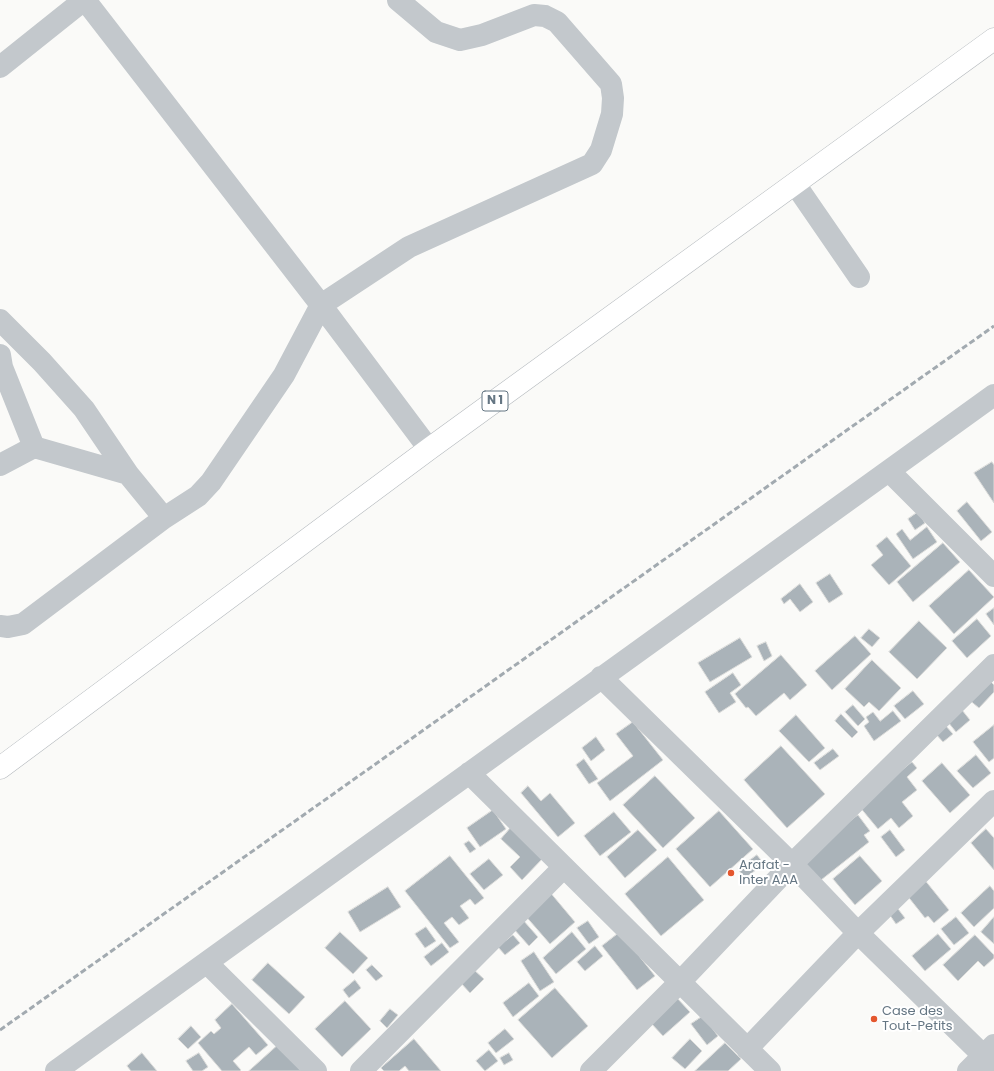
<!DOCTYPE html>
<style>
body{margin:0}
canvas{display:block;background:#fafaf8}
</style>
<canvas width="994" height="1071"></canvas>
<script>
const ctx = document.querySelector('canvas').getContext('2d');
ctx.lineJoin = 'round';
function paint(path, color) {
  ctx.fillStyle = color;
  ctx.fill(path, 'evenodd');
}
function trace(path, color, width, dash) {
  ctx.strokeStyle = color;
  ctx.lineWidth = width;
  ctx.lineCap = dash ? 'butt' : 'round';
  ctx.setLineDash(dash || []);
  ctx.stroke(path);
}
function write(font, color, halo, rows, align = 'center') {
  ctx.font = font + ' Poppins,sans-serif';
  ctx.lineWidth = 4;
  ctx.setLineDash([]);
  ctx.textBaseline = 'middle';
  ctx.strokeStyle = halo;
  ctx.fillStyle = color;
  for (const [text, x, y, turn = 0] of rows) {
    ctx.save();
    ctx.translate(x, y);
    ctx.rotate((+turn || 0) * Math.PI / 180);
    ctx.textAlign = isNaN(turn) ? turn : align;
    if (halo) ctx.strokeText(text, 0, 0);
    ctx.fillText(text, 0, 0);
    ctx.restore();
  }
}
const building = new Path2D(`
 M992,462L994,465V503L974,473Z
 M967,502L992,532L981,541L957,511Z
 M918,512L925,523L915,530L908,519Z
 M927,527L937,542L913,559L896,534L902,529L910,540Z
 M887,537L911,566L889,585L871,565L883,555L876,546Z
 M943,543L960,562L913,602L897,582Z
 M969,570L994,597L954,634L929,606Z
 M830,574L843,594L829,603L816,583Z
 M800,584L813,602L800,612L790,599L784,604L781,599Z
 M994,608V625L986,614Z
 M977,619L991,636L967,658L952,641Z
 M919,621L947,648L917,679L889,652Z
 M869,629L880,638L872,647L861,638Z
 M855,636L871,654L832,690L815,671Z
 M740,638L752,657L710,682L698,663Z
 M766,642L772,656L764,661L757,646Z
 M781,655L807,685L790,700L784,693L756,716L748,707L746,708L735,694Z
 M872,660L901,688L879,711L869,702L864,707L845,689Z
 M733,673L741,685L730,693L736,702L719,713L705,692Z
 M987,678L994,685V692L979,708L968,699Z
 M913,691L924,704L905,719L894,706Z
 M853,705L865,719L858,726L845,712Z
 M962,710L970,720L956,732L948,722Z
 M893,711L901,721L874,741L864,726L869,722L866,717L873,712L880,721Z
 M841,714L858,732L852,738L835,721Z
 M796,715L825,748L809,762L779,731Z
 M633,722L663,760L610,801L597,783L633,756L616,734Z
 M945,725L953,734L943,742L935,733Z
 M994,725V758L989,762L973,742Z
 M596,737L605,750L591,761L582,748Z
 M781,746L825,794L787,828L744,780Z
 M833,749L839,756L820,770L814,763Z
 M976,755L991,773L973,788L957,771Z
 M584,759L598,779L589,784L576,765Z
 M912,762L917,768L907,777L917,790L902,802L913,816L899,828L891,818L878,829L859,806Z
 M942,763L970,795L950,813L922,781Z
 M655,776L695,818L663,848L623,805Z
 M528,786L541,801L550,793L575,823L558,837L521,793Z
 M493,810L506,829L480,847L467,828Z
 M719,811L753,849L710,887L676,849Z
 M614,812L631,832L600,856L584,836Z
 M858,815L870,831L864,835L869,842L816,884L799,862Z
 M513,825L545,856L522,880L510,867L520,857L501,839Z
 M986,829L994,838V870L971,843Z
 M638,830L657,850L625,878L607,857Z
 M890,830L905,850L896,857L881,837Z
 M469,841L476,849L470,853L464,844Z
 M757,855L764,864L745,878L738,869Z
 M450,856L484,898L475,905L470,899L460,906L469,918L459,925L452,917L444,923L459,942L450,948L405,891Z
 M860,856L882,881L855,905L833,879Z
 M668,857L704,900L661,936L625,894Z
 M489,859L503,875L484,890L470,874Z
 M924,879L949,910L934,923L928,916L925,918L906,894Z
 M990,886L994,891V908L974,927L961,913Z
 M388,887L401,907L360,932L348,912Z
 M549,891L575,922L550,944L523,913Z
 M895,905L905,918L896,924L887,911Z
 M956,917L969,933L954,945L941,929Z
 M994,917V944L981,932Z
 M523,920L538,937L529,946L513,928Z
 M588,921L599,937L589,944L577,928Z
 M426,927L436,941L425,948L415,934Z
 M340,932L368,958L353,974L325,948Z
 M572,932L586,949L556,974L543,958Z
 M620,932L655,976L637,990L602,946Z
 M938,934L951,949L925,971L912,956Z
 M513,935L520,943L505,955L498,947Z
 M975,935L994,955V958L984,967L978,961L958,981L943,965Z
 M442,943L449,952L431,966L424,957Z
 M595,946L603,956L585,971L577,962Z
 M534,952L554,982L540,991L521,961Z
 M268,963L305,997L289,1014L252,980Z
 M372,965L383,976L376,981L366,970Z
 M473,969L484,979L470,993L460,982Z
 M355,980L361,988L349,998L343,990Z
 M529,983L539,996L513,1017L503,1003Z
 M555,988L588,1026L552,1058L518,1020Z
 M677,998L690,1012L663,1036L650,1022Z
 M345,1001L371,1029L342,1057L315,1029Z
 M232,1004L268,1045L256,1055L249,1047L233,1061L241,1070L240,1071H222L198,1043L211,1031L214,1034L221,1028L215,1020Z
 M390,1009L398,1015L387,1028L380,1021Z
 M703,1016L718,1036L707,1045L691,1024Z
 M191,1026L201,1037L188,1049L178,1039Z
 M505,1029L514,1039L496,1053L488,1043Z
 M414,1039L441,1071H409L405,1066L399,1071H384L381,1068Z
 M690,1039L702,1051L685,1069L672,1058Z
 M725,1043L741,1059L728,1071H695Z
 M278,1045L301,1071H249Z
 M489,1050L498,1061L485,1071L476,1061Z
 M142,1053L157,1071H131L127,1066Z
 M199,1053L208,1067L202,1071H193L186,1061Z
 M509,1053L513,1060L504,1065L500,1058Z`);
paint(building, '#aab3b9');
trace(building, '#dcdcda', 1);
const highway = new Path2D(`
 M0,768L429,449L994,39`);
trace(highway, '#b4b9bd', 23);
trace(new Path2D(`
 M85,0L321,305L429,449
 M0,67L84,0
 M795,184L859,277
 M0,320L42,362L84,409L128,474L164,518
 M0,355L2,367L34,447L0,465
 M34,447L128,474
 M889,471L994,576
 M0,626L8,627L23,624L164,518L198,496L211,482L284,375L321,305L409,247L592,164L601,150L612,114L613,98L611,84L557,22L545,16L534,15L482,35L460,40L436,32L398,0
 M601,677L792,864L858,933L994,1066
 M469,773L770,1071
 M207,963L316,1071
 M747,1049L858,933L994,801
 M56,1071L994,395
 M361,1071L564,867
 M591,1071L680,982L792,864L994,665
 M968,1071L994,1045`), '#c3c8cc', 22);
trace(highway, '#fff', 22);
trace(new Path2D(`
 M0,1030L994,326`), '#a2aab0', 3, [6, 3]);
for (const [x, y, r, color] of [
 [731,873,4,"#e4572e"],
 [874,1019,4,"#e4572e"]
]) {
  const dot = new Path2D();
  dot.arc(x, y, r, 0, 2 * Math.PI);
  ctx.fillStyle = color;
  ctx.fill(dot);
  trace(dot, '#fff', 1.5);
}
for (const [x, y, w] of [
 [495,401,26]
]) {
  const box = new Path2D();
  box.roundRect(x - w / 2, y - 10, w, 20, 3);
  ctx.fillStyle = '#fff';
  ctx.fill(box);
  trace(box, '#657683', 1);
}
write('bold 12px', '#657683', null, [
 ["N 1",495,401]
]);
write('13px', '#657683', '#fff', [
 ["Arafat -",739,866],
 ["Inter AAA",739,881],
 ["Case des",882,1012],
 ["Tout-Petits",882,1027]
], 'left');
</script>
